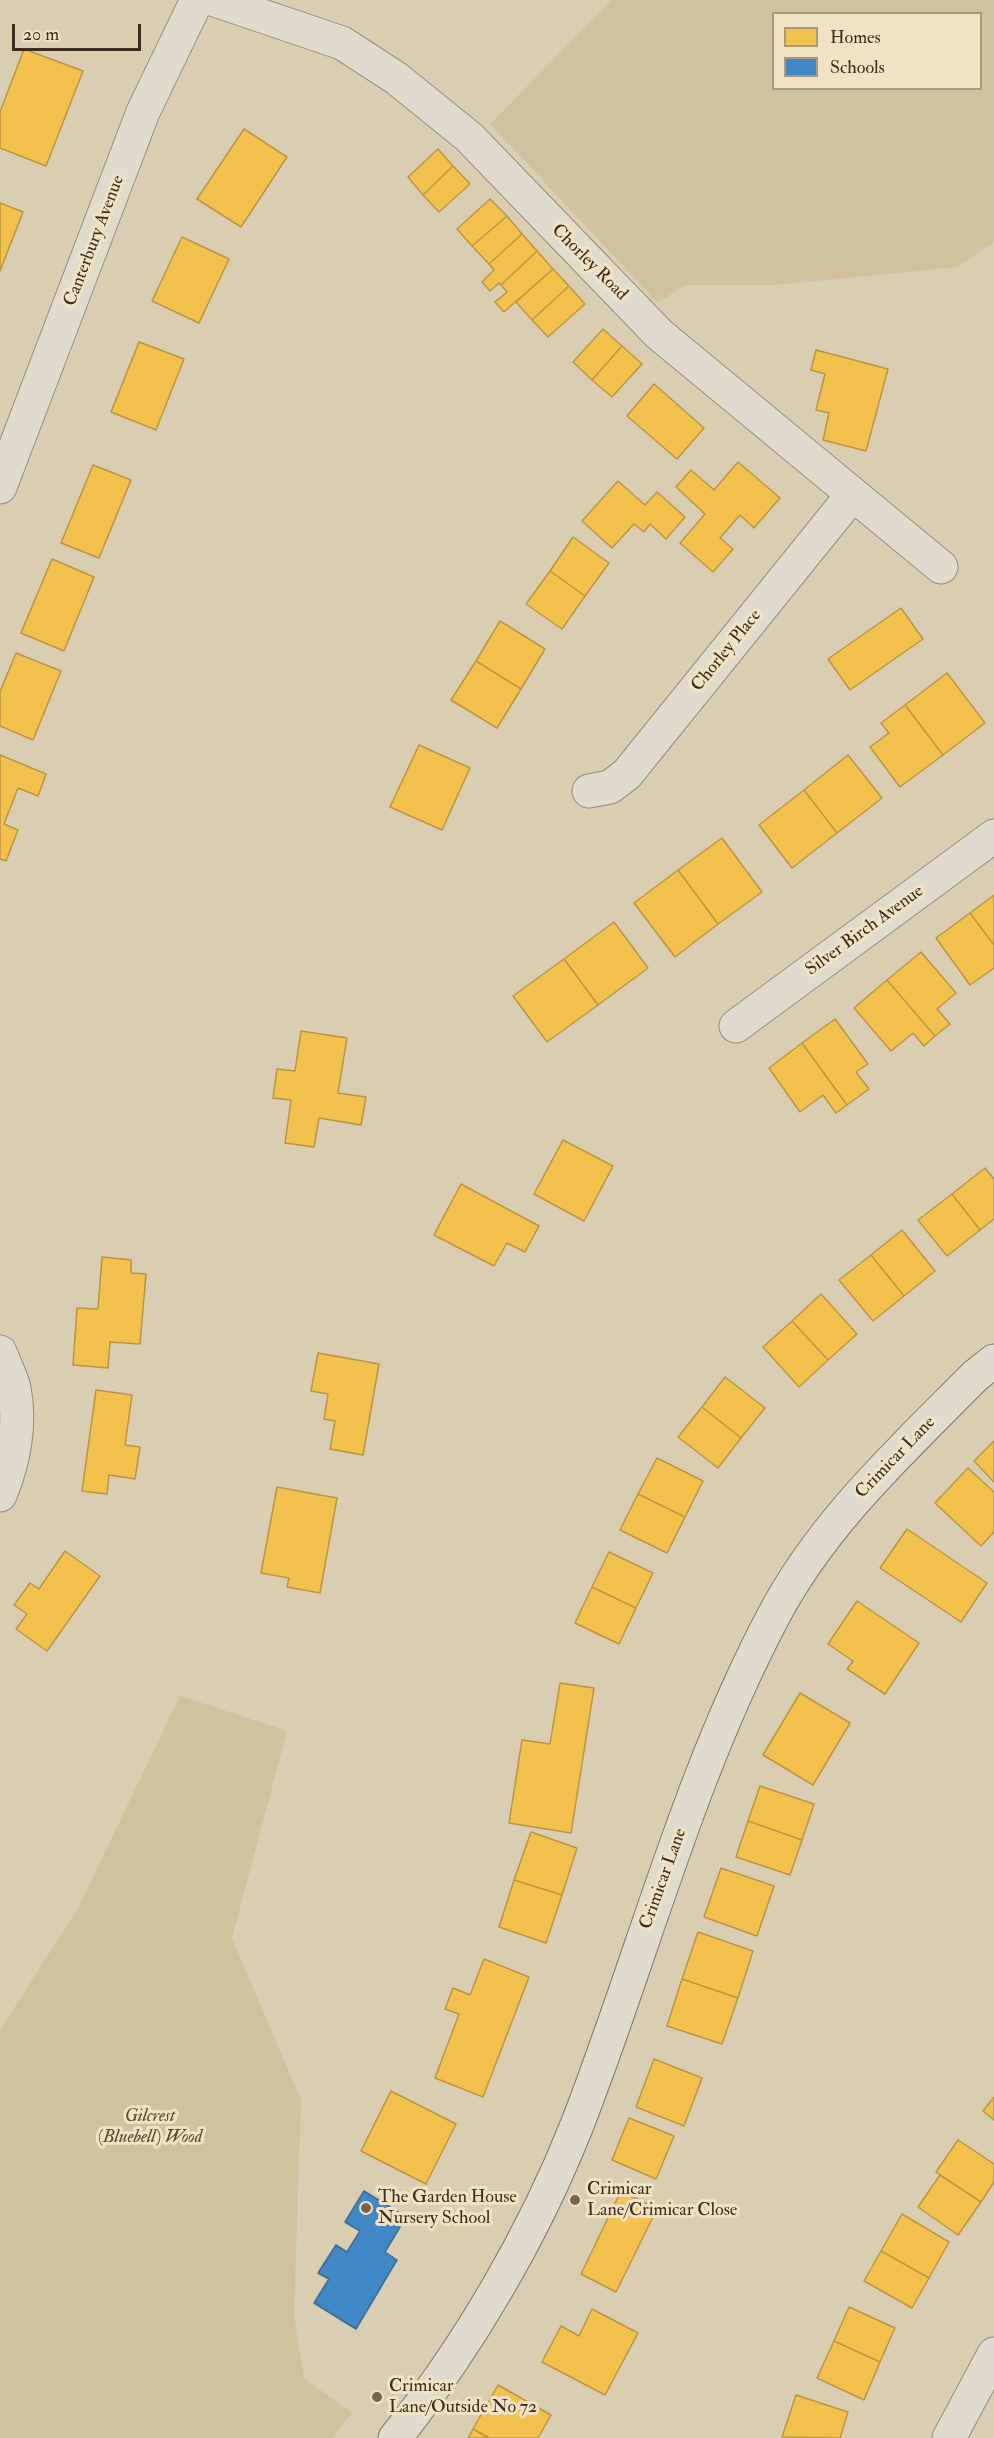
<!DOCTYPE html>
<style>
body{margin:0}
#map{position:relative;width:994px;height:2438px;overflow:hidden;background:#d9ceb2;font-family:"IM FELL Double Pica",serif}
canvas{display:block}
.legend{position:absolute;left:772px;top:12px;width:210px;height:78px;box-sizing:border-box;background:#f0e3c3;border:2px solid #a99983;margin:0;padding:8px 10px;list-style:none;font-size:18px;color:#3f2a22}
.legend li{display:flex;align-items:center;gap:12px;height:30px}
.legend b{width:30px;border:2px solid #a99983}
.scale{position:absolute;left:12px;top:24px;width:129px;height:27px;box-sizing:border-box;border:3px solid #3f2a22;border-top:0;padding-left:8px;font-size:18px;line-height:21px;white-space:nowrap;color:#3f2a22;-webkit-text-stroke:4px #f0e3c3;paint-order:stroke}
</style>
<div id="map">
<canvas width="994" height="2438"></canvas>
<ul class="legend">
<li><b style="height:16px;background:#f2c14e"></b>Homes</li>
<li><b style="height:16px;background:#3f88c5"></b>Schools</li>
</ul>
<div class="scale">20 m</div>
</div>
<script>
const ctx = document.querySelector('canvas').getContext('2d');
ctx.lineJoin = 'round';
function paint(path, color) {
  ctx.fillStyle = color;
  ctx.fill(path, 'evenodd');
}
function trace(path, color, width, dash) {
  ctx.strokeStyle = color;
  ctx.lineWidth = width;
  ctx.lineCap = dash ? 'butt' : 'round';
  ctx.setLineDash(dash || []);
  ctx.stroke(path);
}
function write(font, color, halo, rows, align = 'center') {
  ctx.font = font + ' "IM FELL Double Pica",serif';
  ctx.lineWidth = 6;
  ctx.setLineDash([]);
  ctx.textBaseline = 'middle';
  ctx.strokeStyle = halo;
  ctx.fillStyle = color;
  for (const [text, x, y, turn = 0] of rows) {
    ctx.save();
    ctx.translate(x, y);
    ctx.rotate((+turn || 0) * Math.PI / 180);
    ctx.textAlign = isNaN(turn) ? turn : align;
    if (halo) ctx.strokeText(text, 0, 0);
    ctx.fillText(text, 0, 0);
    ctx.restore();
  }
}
paint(new Path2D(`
 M612,0H994V242L957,267L775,285H685L658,303L490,124ZM774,14H980V88H774Z
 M180,1696L287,1731L232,1938L301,2100L294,2316L304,2378L352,2413L332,2438H0V2030L77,1910Z`), '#d1c19e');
const homes = new Path2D(`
 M24,49L83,71L46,166L0,148V112Z
 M244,129L287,157L241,227L197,199Z
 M438,149L453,166L423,195L408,177Z
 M453,166L470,184L439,212L423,195Z
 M490,199L507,216L472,246L457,229Z
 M0,203L23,212L0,271Z
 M507,216L522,234L489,264L472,246Z
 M522,234L537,251L501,285L499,283L490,291L482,282L494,270L489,264Z
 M182,237L229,259L199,323L152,301Z
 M537,251L553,269L504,312L495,302L507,292L501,285Z
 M553,269L569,286L532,320L516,302Z
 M569,286L585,304L548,337L532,320Z
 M603,329L622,346L592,380L573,362Z
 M139,342L184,359L156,430L111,412Z
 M622,346L642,364L612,397L592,380Z
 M816,350L888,369L866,451L823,440L829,413L816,410L825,374L811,370Z
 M654,384L704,428L677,459L627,416Z
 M738,462L780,498L754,528L740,515L720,538L733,549L713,572L680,543L705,514L676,487L691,470L714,490Z
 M93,465L131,480L99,558L61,543Z
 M618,481L645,505L657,492L685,517L666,539L650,524L644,532L634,524L612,548L582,521Z
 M573,537L609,563L585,596L550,571Z
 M52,559L94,577L64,651L21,633Z
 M550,571L585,596L562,629L526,604Z
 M901,608L923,639L850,690L828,659Z
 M500,621L545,649L521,689L476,661Z
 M16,653L61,671L33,740L0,726V692Z
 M476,661L521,689L497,728L451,700Z
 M947,673L985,723L943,755L905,705Z
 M905,705L943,755L900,787L870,747L889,733L881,723Z
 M419,745L470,768L442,830L390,807Z
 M0,755L46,774L38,796L18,788L4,824L18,830L6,861L0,859Z
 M848,755L882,798L837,833L804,790Z
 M804,790L837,833L792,868L759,825Z
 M722,838L762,892L718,924L678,870Z
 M678,870L718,924L675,957L634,903Z
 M994,895V945L970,913Z
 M970,913L994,945V968L970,985L936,938Z
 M614,922L648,968L598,1005L564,959Z
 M921,952L956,993L937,1009L950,1024L935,1036L887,980Z
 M564,959L598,1005L547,1042L513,996Z
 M887,980L935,1036L924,1046L913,1033L891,1051L854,1008Z
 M835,1019L868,1064L856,1072L869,1089L847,1105L802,1043Z
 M301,1031L347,1038L338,1093L366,1097L361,1125L319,1118L314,1147L285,1143L291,1100L273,1098L277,1069L295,1071Z
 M802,1043L847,1105L836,1113L823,1095L800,1112L769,1068Z
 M563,1140L613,1166L584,1221L534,1194Z
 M985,1168L994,1179V1219L980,1230L952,1194Z
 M461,1184L539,1226L525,1252L507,1243L494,1266L434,1235Z
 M952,1194L980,1230L947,1256L918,1220Z
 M902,1230L935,1271L904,1296L871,1255Z
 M871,1255L904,1296L873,1321L839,1280Z
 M102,1257L131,1260V1273L146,1274L140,1344L110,1342L108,1368L73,1365L77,1308L98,1309Z
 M821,1294L857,1334L828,1360L792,1321Z
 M792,1321L828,1360L799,1387L763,1347Z
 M318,1353L379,1364L363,1455L330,1449L335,1421L324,1419L328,1394L311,1391Z
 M725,1377L765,1408L741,1438L702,1407Z
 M96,1390L132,1395L125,1445L140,1447L135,1479L109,1475L107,1494L82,1491Z
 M702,1407L741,1438L718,1468L678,1437Z
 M994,1441V1482L974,1461Z
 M657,1458L703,1481L685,1517L638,1494Z
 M968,1468L994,1492V1532L981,1546L935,1503Z
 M277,1487L337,1498L320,1593L287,1587L289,1578L261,1573Z
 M638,1494L685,1517L667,1553L620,1530Z
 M907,1529L987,1583L961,1622L880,1568Z
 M65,1551L100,1576L47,1651L16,1629L27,1614L14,1605L30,1583L39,1589Z
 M609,1552L653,1573L636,1608L592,1587Z
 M592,1587L636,1608L619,1644L575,1623Z
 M857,1601L919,1643L885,1694L847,1669L853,1661L828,1644Z
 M560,1683L594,1688L571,1833L509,1823L522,1740L550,1744Z
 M800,1693L850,1723L813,1785L763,1755Z
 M760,1786L814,1804L802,1840L748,1821Z
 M748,1821L802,1840L790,1875L736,1857Z
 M531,1832L577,1848L562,1895L514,1880Z
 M721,1868L774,1886L757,1936L704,1917Z
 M514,1880L562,1895L546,1943L499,1927Z
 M698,1932L753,1951L738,1998L682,1979Z
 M484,1959L529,1977L483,2097L435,2078L459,2014L445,2009L453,1988L470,1995Z
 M682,1979L738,1998L722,2044L667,2026Z
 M654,2059L702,2078L684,2126L636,2107Z
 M391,2091L456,2124L426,2184L361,2151Z
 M994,2097V2120L983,2111Z
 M629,2118L674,2136L656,2179L612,2160Z
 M958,2140L994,2164V2182L981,2202L936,2172Z
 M940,2175L981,2202L958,2235L918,2207Z
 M621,2191L657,2209L616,2292L581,2274Z
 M902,2214L949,2242L929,2278L881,2251Z
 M881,2251L929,2278L912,2308L864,2281Z
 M849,2307L895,2328L880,2362L834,2341Z
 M592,2309L638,2333L605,2395L542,2362L561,2326L579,2336Z
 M834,2341L880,2362L864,2400L817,2378Z
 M498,2385L551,2415L538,2438H489L473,2429Z
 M796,2395L848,2412L840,2438L782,2437Z
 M473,2429L489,2438H468Z`);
paint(homes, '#f2c14e');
trace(homes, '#bc9441', 1.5);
const schools = new Path2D(`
 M364,2191L406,2217L385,2252L397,2260L356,2329L314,2303L329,2279L318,2273L336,2245L347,2252L360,2231L345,2222Z`);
paint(schools, '#3f88c5');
trace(schools, '#3f6c94', 1.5);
const street = new Path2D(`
 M215,0L342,43L396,78L469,137L659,334L941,567
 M0,487L143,112L197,0
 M589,791L610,787L627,774L853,494
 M736,1026L994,836
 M0,1352C4,1363 11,1376 14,1388C21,1423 14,1462 0,1495
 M949,2438L994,2354`);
const secondary = new Path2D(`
 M395,2438C468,2347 534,2234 577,2125C643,1956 688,1777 774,1615C823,1522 902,1450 975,1376L994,1361`);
trace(street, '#948b7c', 35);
trace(secondary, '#7f7668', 35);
trace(street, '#e0dbcd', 33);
trace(secondary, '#e0dbcd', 33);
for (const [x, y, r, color] of [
 [575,2200,6,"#756354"],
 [366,2208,6,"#756354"],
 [377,2397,6,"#756354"]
]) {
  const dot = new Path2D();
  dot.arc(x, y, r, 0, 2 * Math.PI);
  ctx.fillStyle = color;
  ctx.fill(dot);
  trace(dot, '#f0e3c3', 2);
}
write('18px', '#3f2a22', '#f0e3c3', [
 ["Canterbury Avenue",95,241,-69],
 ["Chorley Road",589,263,45],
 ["Chorley Place",727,651,-51],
 ["Silver Birch Avenue",865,931,-36],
 ["Crimicar Lane",896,1458,-46],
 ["Crimicar Lane",664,1879,-70]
]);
write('italic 18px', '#5b4637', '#f0e3c3', [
 ["Gilcrest",150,2117],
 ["(Bluebell) Wood",150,2138]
]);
write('18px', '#3f2a22', '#f0e3c3', [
 ["Crimicar",587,2190],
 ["Lane/Crimicar Close",587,2211],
 ["The Garden House",378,2198],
 ["Nursery School",378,2219],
 ["Crimicar",389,2387],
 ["Lane/Outside No 72",389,2408]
], 'left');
</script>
